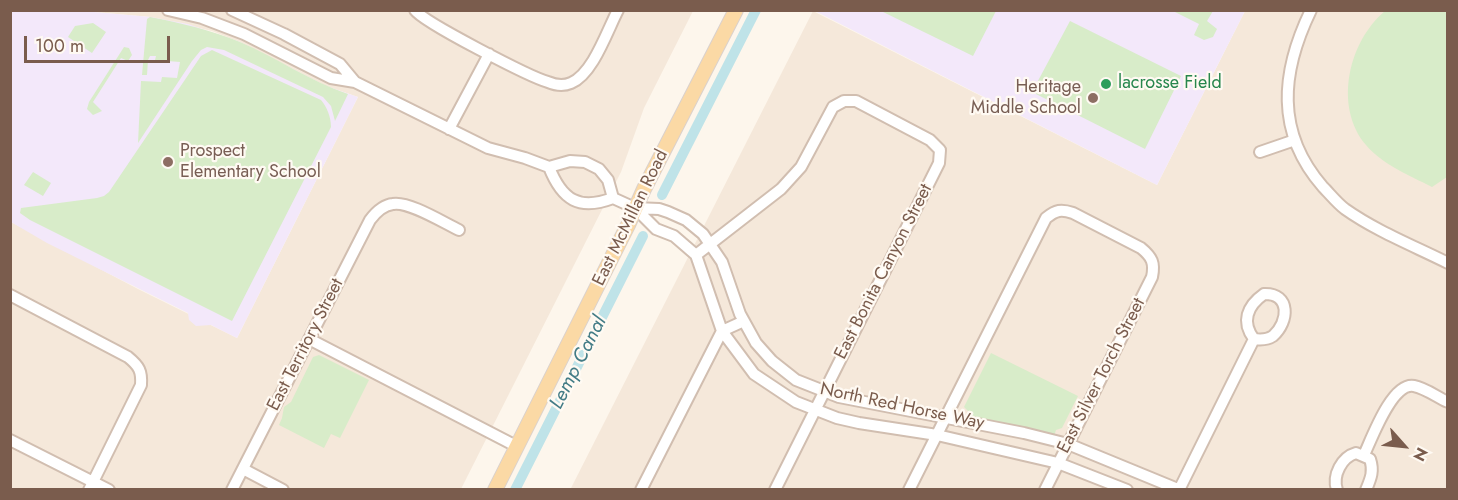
<!DOCTYPE html>
<style>
body{margin:0}
#map{position:relative;width:1458px;height:500px;overflow:hidden;background:#fdf6ec;font-family:Jost,sans-serif}
canvas{display:block}
.frame{position:absolute;inset:0;border:12px solid #7a5c4d;pointer-events:none}
.north{position:absolute;left:1374px;top:416px;width:60px;height:60px;-webkit-text-stroke:4px #fffaf3;paint-order:stroke;rotate:117deg;font-size:16px;font-weight:700;line-height:24px;text-align:center;color:#7a5c4d}
.north::after{content:'';display:block;margin:auto;width:21px;height:27px;background:#7a5c4d;clip-path:polygon(50% 0,100% 100%,50% 72%,0 100%)}
.scale{position:absolute;left:24px;top:36px;width:146px;height:27px;box-sizing:border-box;border:3px solid #7a5c4d;border-top:0;padding-left:8px;font-size:18px;line-height:21px;white-space:nowrap;color:#7a5c4d;-webkit-text-stroke:4px #fffaf3;paint-order:stroke}
</style>
<div id="map">
<canvas width="1458" height="500"></canvas>
<div class="frame"></div>
<div class="north">N</div>
<div class="scale">100 m</div>
</div>
<script>
const ctx = document.querySelector('canvas').getContext('2d');
ctx.lineJoin = 'round';
function paint(path, color) {
  ctx.fillStyle = color;
  ctx.fill(path, 'evenodd');
}
function trace(path, color, width, dash) {
  ctx.strokeStyle = color;
  ctx.lineWidth = width;
  ctx.lineCap = dash ? 'butt' : 'round';
  ctx.setLineDash(dash || []);
  ctx.stroke(path);
}
function write(font, color, halo, rows, align = 'center') {
  ctx.font = font + ' Jost,sans-serif';
  ctx.lineWidth = 4.5;
  ctx.setLineDash([]);
  ctx.textBaseline = 'middle';
  ctx.strokeStyle = halo;
  ctx.fillStyle = color;
  for (const [text, x, y, turn = 0] of rows) {
    ctx.save();
    ctx.translate(x, y);
    ctx.rotate((+turn || 0) * Math.PI / 180);
    ctx.textAlign = isNaN(turn) ? turn : align;
    if (halo) ctx.strokeText(text, 0, 0);
    ctx.fillText(text, 0, 0);
    ctx.restore();
  }
}
paint(new Path2D(`
 M83,11H693L644,108L621,172L461,489L11,490V222L138,289L237,338L358,97L326,86L240,42L212,31L151,17Z
 M813,11L1157,185L1245,11H1447V489L570,490Z`), '#f5e8da');
paint(new Path2D(`
 M11,11H83L151,17L188,24L240,42L326,86L358,97L237,338L211,325L196,326L189,320L188,313L47,243L11,222Z
 M815,11H1245L1157,185Z`), '#f3e8fa');
paint(new Path2D(`
 M881,11H996L973,56Z
 M1173,11H1213L1207,21L1217,29L1213,37L1204,40L1194,35L1199,24Z
 M1385,11H1447V177L1432,187C1409,175 1383,165 1366,145C1333,106 1349,41 1385,11Z
 M150,17C181,23 211,30 240,42C277,58 310,81 348,94L335,121L331,106L323,97L224,50L207,47L201,50L192,61L138,143L141,81L161,82L162,77L177,78L180,62L155,60L156,56H150L148,60L147,75H142L147,19Z
 M1070,21L1181,76L1145,149L1032,92Z
 M93,23L106,32L92,53L68,37L75,26Z
 M124,47L129,48L132,55L128,61L121,58L93,102L102,111L93,115L87,109L89,102Z
 M212,50L321,100C327,107 331,117 331,127L232,321L30,220L20,213L21,208L97,198L104,196L109,192L201,56Z
 M33,172L51,183L43,196L24,185Z
 M991,353L1078,396L1062,428L1056,430L1054,436L967,417L968,411L964,407Z
 M319,355L369,380L340,438L331,434L324,448L279,425L282,418L284,407L291,402L313,357Z`), '#d8ecc9');
trace(new Path2D(`
 M662,195L756,10
 M515,490L643,236`), '#bfe3e8', 10);
const minor = new Path2D(`
 M168,10L202,18L244,34L331,78L355,82L488,148L525,158L549,167L570,161L585,162L599,169L608,180L613,198L635,208L656,229L674,236L696,255L722,331L754,374L796,402L837,418L859,423L937,435L1058,463L1127,490
 M232,10L284,34L340,64L355,82
 M415,10C423,22 530,77 548,82C555,85 564,86 571,83C593,74 607,31 618,10
 M1311,10C1281,72 1275,132 1323,187C1330,194 1337,203 1345,209C1376,231 1414,246 1448,263
 M449,129L489,54
 M1260,152L1295,140
 M549,167C562,200 579,211 613,198
 M635,208L659,209L668,212L686,220L703,234L722,262L740,314L756,343L772,361L796,380L839,397L1024,433L1068,444L1180,490
 M696,255L781,189L801,167L833,107L844,101H856L930,140L940,150L939,163L775,490
 M1264,294C1291,293 1289,322 1273,336C1267,340 1261,340 1254,339C1241,322 1247,306 1264,294Z
 M10,295L128,357C139,366 142,371 141,385L89,490
 M309,339L516,446
 M10,440L109,490
 M1364,455C1372,438 1392,382 1414,386C1425,388 1437,397 1448,402
 M243,469L283,490
 M232,490L370,220C376,212 383,205 393,204C409,201 444,223 459,230
 M641,490L722,331L744,321
 M909,490L1046,218C1056,210 1061,209 1073,213L1141,248C1152,257 1155,263 1152,277L1045,490
 M1179,490L1254,339
 M1337,490C1332,475 1342,457 1356,453L1370,459C1374,471 1371,478 1366,490`);
const major = new Path2D(`
 M495,490L628,225L644,189L736,10`);
trace(minor, '#d1beb0', 14);
trace(major, '#dad1cd', 16);
trace(minor, '#fff', 10);
trace(major, '#fbd9a5', 14);
for (const [x, y, r, color] of [
 [1106,84,6,"#2e9e5b"],
 [1093,98,6,"#8d6e63"],
 [168,162,6,"#8d6e63"]
]) {
  const dot = new Path2D();
  dot.arc(x, y, r, 0, 2 * Math.PI);
  ctx.fillStyle = color;
  ctx.fill(dot);
  trace(dot, '#fffaf3', 2);
}
write('18px', '#27864d', '#fffaf3', [
 ["lacrosse Field",1118,84]
], 'left');
write('18px', '#785e54', '#fffaf3', [
 ["Heritage",1081,88],
 ["Middle School",1081,109],
 ["Prospect",180,152,"left"],
 ["Elementary School",180,173,"left"]
], 'right');
write('18px', '#7a5c4d', '#fffaf3', [
 ["East McMillan Road",631,218,-64],
 ["East Bonita Canyon Street",884,272,-63],
 ["East Territory Street",306,345,-63],
 ["East Silver Torch Street",1102,376,-63],
 ["North Red Horse Way",902,407,12]
]);
write('italic 20px', '#437c86', '#fffaf3', [
 ["Lemp Canal",579,363,-63]
]);
</script>
